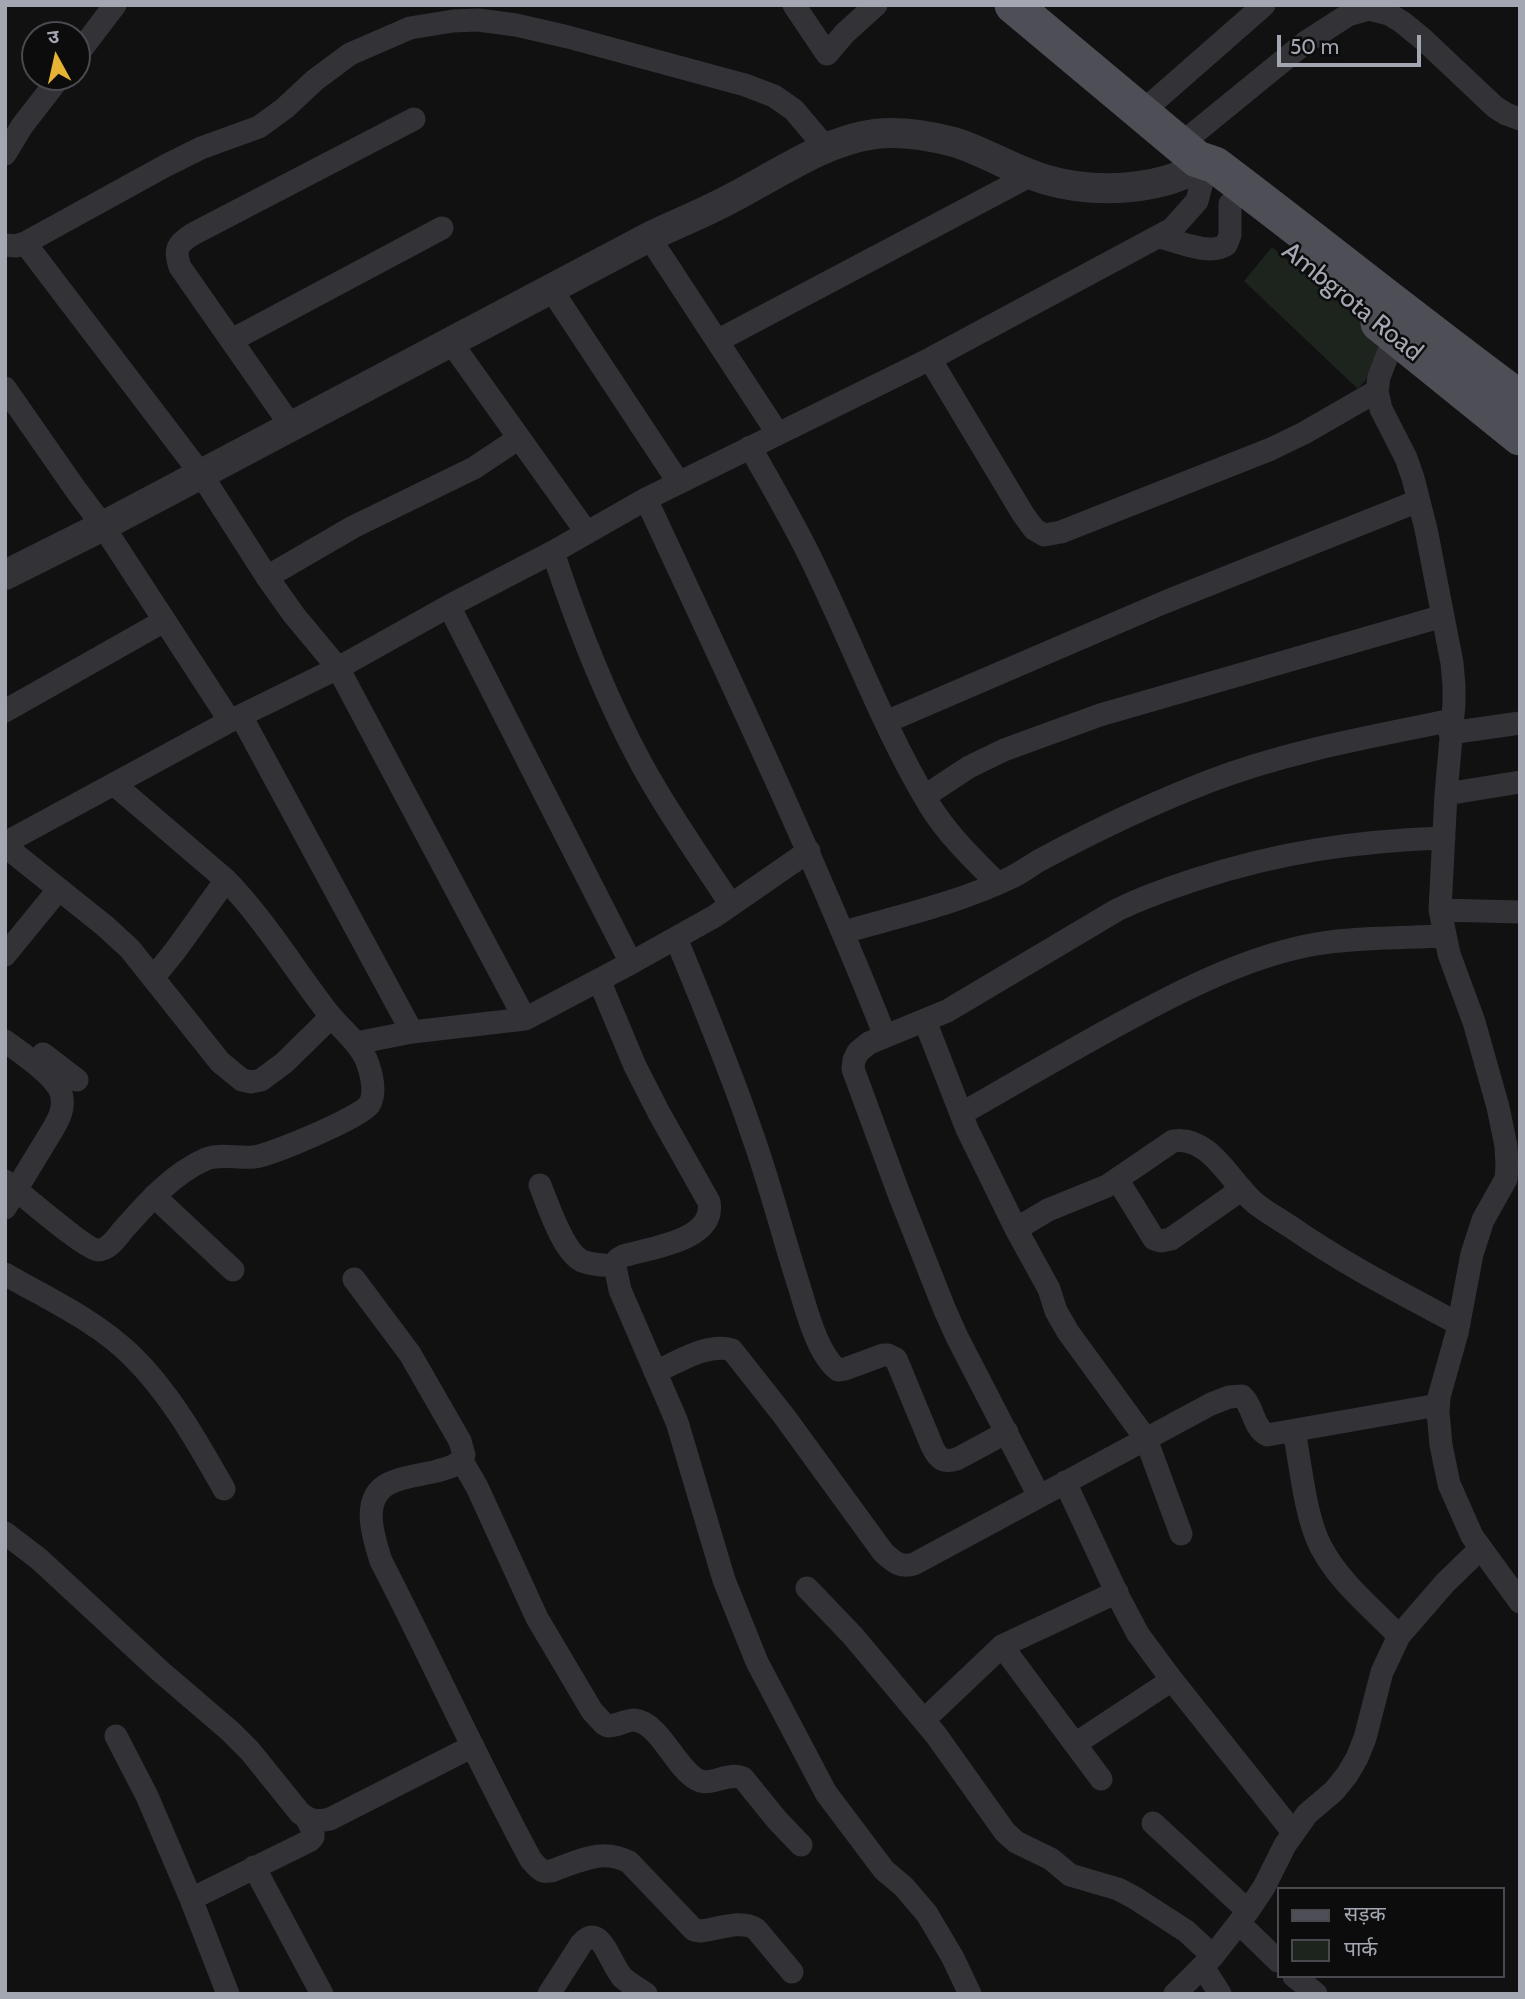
<!DOCTYPE html>
<meta charset="utf-8">
<style>
body{margin:0}
#map{position:relative;width:1525px;height:1999px;overflow:hidden;background:#111112;font-family:Cabin,"Noto Sans Devanagari",sans-serif}
canvas{display:block}
.frame{position:absolute;inset:0;border:7px solid #a3a7b2;pointer-events:none}
.legend{position:absolute;left:1277px;top:1887px;width:228px;height:91px;box-sizing:border-box;background:#0c0c0d;border:2px solid #484a4f;margin:0;padding:9px 12px;list-style:none;font-size:21px;color:#a3a7b2}
.legend li{display:flex;align-items:center;gap:14px;height:35px}
.legend b{width:35px;border:2px solid #484a4f}
.north{position:absolute;left:21px;top:21px;width:70px;height:70px;box-sizing:border-box;background:#0c0c0d;border:2px solid #484a4f;border-radius:50%;rotate:352deg;font-size:19px;font-weight:700;line-height:28px;text-align:center;color:#a3a7b2}
.north::after{content:'';display:block;margin:auto;width:24px;height:32px;background:#e7b334;clip-path:polygon(50% 0,100% 100%,50% 72%,0 100%)}
.scale{position:absolute;left:1277px;top:35px;width:144px;height:32px;box-sizing:border-box;border:4px solid #a3a7b2;border-top:0;padding-left:9px;font-size:21px;line-height:24px;white-space:nowrap;color:#a3a7b2;-webkit-text-stroke:5px #0c0c0d;paint-order:stroke}
</style>
<div id="map">
<canvas width="1525" height="1999"></canvas>
<div class="frame"></div>
<ul class="legend">
<li><b style="height:9px;background:#4e4f56"></b>सड़क</li>
<li><b style="height:19px;background:#1d241e"></b>पार्क</li>
</ul>
<div class="north">उ</div>
<div class="scale">50 m</div>
</div>
<script>
const ctx = document.querySelector('canvas').getContext('2d');
ctx.lineJoin = 'round';
function paint(path, color) {
  ctx.fillStyle = color;
  ctx.fill(path, 'evenodd');
}
function trace(path, color, width, dash) {
  ctx.strokeStyle = color;
  ctx.lineWidth = width;
  ctx.lineCap = dash ? 'butt' : 'round';
  ctx.setLineDash(dash || []);
  ctx.stroke(path);
}
function write(font, color, halo, rows, align = 'center') {
  ctx.font = font + ' Cabin,sans-serif';
  ctx.lineWidth = 5;
  ctx.setLineDash([]);
  ctx.textBaseline = 'middle';
  ctx.strokeStyle = halo;
  ctx.fillStyle = color;
  for (const [text, x, y, turn = 0] of rows) {
    ctx.save();
    ctx.translate(x, y);
    ctx.rotate((+turn || 0) * Math.PI / 180);
    ctx.textAlign = isNaN(turn) ? turn : align;
    if (halo) ctx.strokeText(text, 0, 0);
    ctx.fillText(text, 0, 0);
    ctx.restore();
  }
}
paint(new Path2D(`
 M1272,247L1374,331L1380,354L1378,366L1358,389L1244,281Z`), '#1d241e');
trace(new Path2D(`
 M794,5L827,54L845,33L876,5
 M77,55L115,5
 M1142,112L1264,5
 M1181,144L1306,42L1348,15L1369,9L1389,14L1402,22L1424,40L1495,107L1506,114L1520,119
 M5,154L22,126L60,77
 M649,237L778,434
 M1159,237C1178,241 1208,256 1226,245L1230,235V204
 M25,243L201,474L267,577L294,615L338,668L525,1019
 M5,245L16,246L25,243L165,166L201,148L259,127L285,108L315,80L350,54L410,28L453,21L478,20L516,25L568,37L745,85L774,96L794,110L826,148
 M551,289L679,483
 M1392,335L1391,346L1379,377L1377,391L1381,409L1406,458L1413,478L1426,529L1452,663L1454,685V704L1446,794L1440,910L1449,954L1474,1022L1498,1107L1506,1146L1507,1166L1506,1179L1483,1220L1472,1254L1457,1333L1439,1397L1438,1412L1441,1445L1449,1484L1472,1536L1520,1602
 M232,340L442,228
 M450,341L587,533
 M717,341L1031,175
 M930,359L1023,514L1034,529L1044,535L1061,532L1271,449L1304,433L1377,391
 M5,388L76,490L103,526L230,721
 M291,426L180,267C174,249 177,244 193,234L414,119
 M750,447C772,486 795,525 814,565C853,645 884,730 930,806C948,835 973,859 997,883
 M646,499C729,677 813,854 885,1036
 M553,552C577,625 605,697 642,765C668,813 701,859 731,905
 M267,577L353,527L474,468L519,438
 M449,606L631,963
 M5,711L164,621
 M241,716L412,1032
 M886,722L1165,602L1418,501
 M1450,733L1520,723
 M1446,794L1520,782
 M925,796L969,767L1004,750L1100,715L1443,616
 M5,843L230,721L338,668L449,606L553,552L646,499L930,359L1172,229L1197,201L1202,182
 M5,846L105,926L130,949L220,1062L242,1080L251,1082L261,1080L284,1063L331,1017
 M1440,910L1520,912
 M844,932C900,916 958,903 1010,878C1021,873 1031,865 1042,859C1096,830 1153,803 1210,781C1288,751 1371,737 1452,720
 M676,938C702,1002 729,1066 751,1131C770,1183 783,1237 800,1289C807,1312 818,1355 838,1370L845,1369L883,1355H888L896,1359L932,1446C938,1459 943,1463 957,1459L1007,1432
 M5,955L59,889
 M153,978L175,951L226,880
 M599,980L635,1066L659,1113L709,1202C716,1241 649,1248 623,1256L618,1259L615,1266L620,1290L677,1422L724,1580L757,1662L826,1793L884,1870L904,1887L927,1914L953,1958L970,1994
 M925,1021L967,1129L1016,1229L1049,1289L1056,1311L1068,1332L1146,1439L1181,1534
 M5,1041C21,1053 61,1078 62,1098C64,1110 58,1120 53,1129L5,1208
 M356,1043L412,1032L525,1019L631,963L715,916L809,851
 M43,1054L77,1080
 M961,1114C1020,1080 1078,1046 1138,1014C1194,984 1254,955 1316,944C1358,937 1402,938 1444,936
 M1117,1179L1154,1239L1161,1241L1171,1239L1242,1189
 M5,1181C20,1192 86,1250 98,1250C109,1250 117,1237 123,1230C147,1203 172,1174 206,1159C222,1153 238,1159 254,1157C271,1155 359,1118 369,1105C377,1093 371,1071 366,1059C358,1041 341,1029 329,1014C294,969 265,920 226,880L114,784
 M540,1185C548,1205 563,1252 582,1261C592,1265 604,1265 615,1266
 M154,1196L233,1270
 M1016,1229L1048,1210L1107,1186L1173,1141C1210,1135 1230,1182 1255,1203C1266,1212 1279,1219 1291,1227C1344,1264 1401,1293 1459,1324
 M5,1274C48,1299 97,1321 132,1356C170,1393 198,1443 224,1489
 M354,1279L410,1354L460,1441L464,1455C459,1466 448,1468 437,1471C422,1475 404,1476 390,1483C360,1497 373,1536 381,1561C432,1660 478,1762 531,1860C534,1863 538,1869 543,1871C548,1872 555,1870 559,1868C584,1859 604,1849 629,1862L694,1930L701,1931C718,1929 741,1919 756,1929L792,1972
 M655,1372C677,1363 707,1342 732,1350L784,1416L883,1552C894,1562 900,1568 914,1564L1211,1404L1229,1397L1242,1396C1254,1407 1252,1426 1267,1435L1438,1405
 M1294,1431C1301,1466 1305,1517 1321,1547C1339,1582 1372,1608 1399,1636
 M462,1461L477,1487L537,1618L592,1711L604,1724L608,1726C618,1726 625,1720 634,1720C659,1722 675,1767 696,1779C711,1788 727,1771 743,1778L777,1820L801,1845
 M1065,1482L1120,1600L1138,1634L1172,1680L1293,1832
 M1039,1496L957,1337L944,1308L899,1194L853,1069L854,1060L858,1052L869,1043L947,1011L1117,910C1143,897 1170,888 1197,879C1280,852 1356,841 1444,838
 M5,1533L39,1559L160,1671L230,1731L250,1751L300,1813C310,1821 317,1822 330,1819L473,1746
 M807,1588L853,1636L936,1735L1005,1832L1016,1842L1051,1859L1070,1875L1118,1889L1135,1898L1186,1931L1213,1956
 M1002,1646L1101,1779
 M924,1720L1002,1646L1117,1592
 M116,1736L147,1796L191,1899L228,1994
 M1075,1744L1172,1680
 M1153,1823L1248,1911
 M254,1867L322,1994
 M191,1899L309,1841L313,1837V1831L307,1819
 M1239,1923L1278,1961
 M1203,1967L1220,1994
 M1294,1976L1316,1994
 M549,1994L581,1944C585,1940 589,1935 596,1938C605,1942 614,1968 622,1977C629,1984 638,1988 646,1994
 M1175,1994L1213,1956L1248,1911L1264,1887L1285,1845L1307,1814L1334,1791L1347,1775L1357,1758L1365,1738L1382,1672L1399,1636L1445,1583L1480,1549`), '#323237', 23);
trace(new Path2D(`
 M5,575L103,526L649,237C676,224 704,213 730,199C775,176 825,140 875,134C900,131 930,136 954,142C986,152 1015,171 1047,180C1085,191 1130,191 1168,180C1178,177 1188,172 1198,169`), '#323237', 30);
trace(new Path2D(`
 M1013,5L1197,159L1215,165C1317,242 1417,323 1520,399
 M1379,323L1520,437`), '#4e4f56', 37);
write('26px', '#a3a7b2', '#0c0c0d', [
 ["Ambgrota Road",1352,302,39]
]);
</script>
